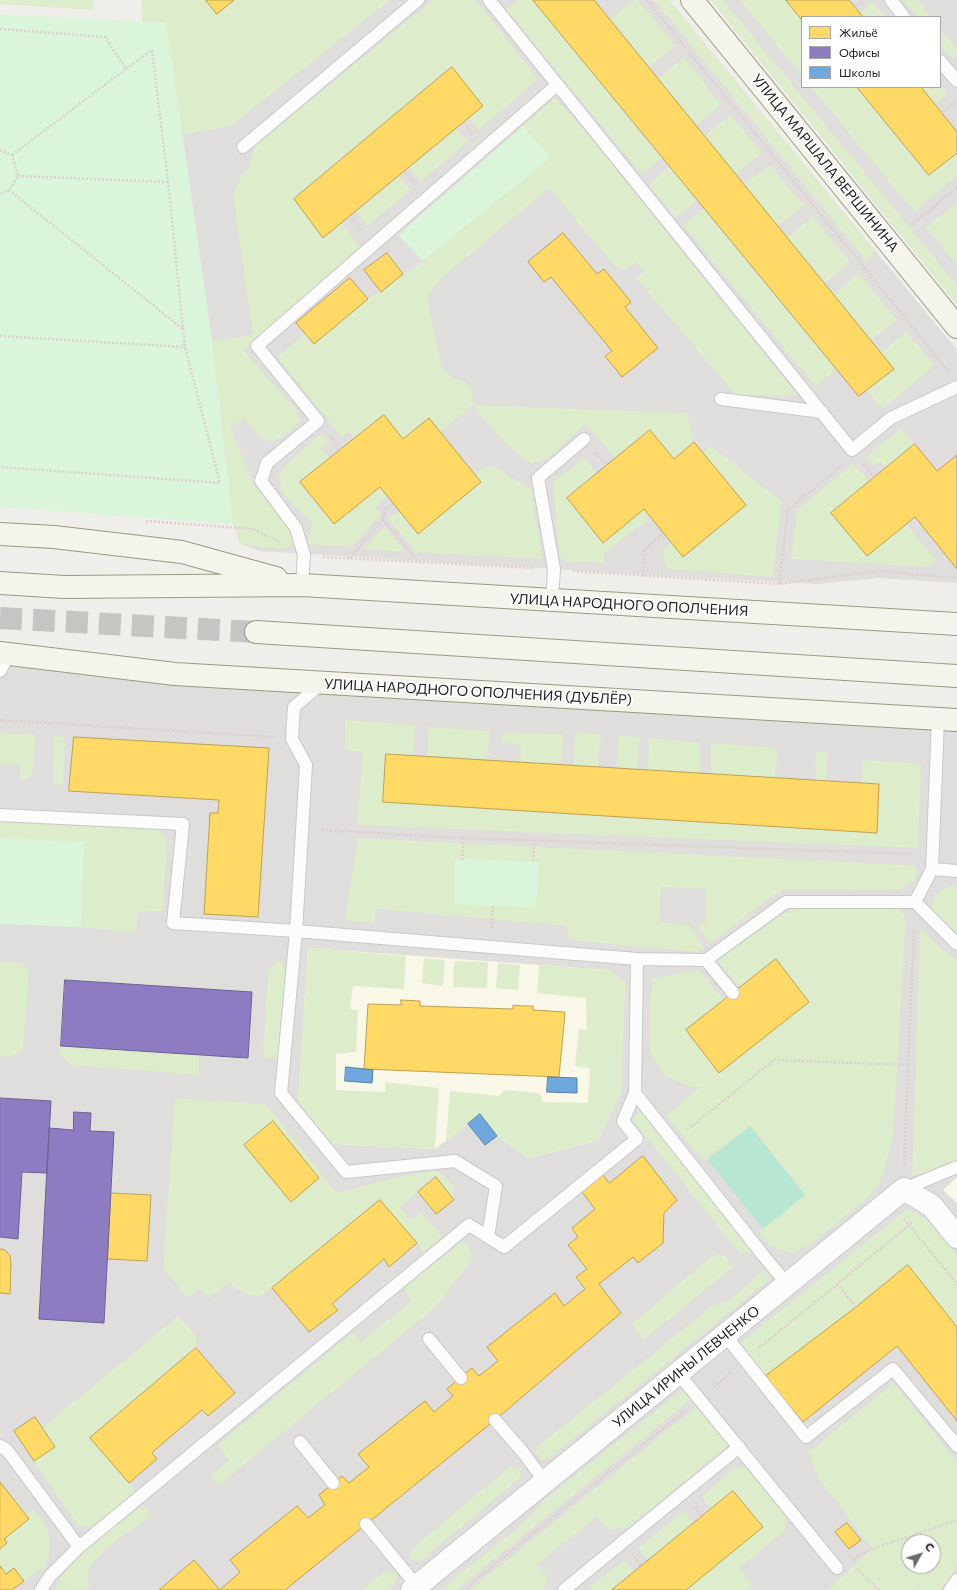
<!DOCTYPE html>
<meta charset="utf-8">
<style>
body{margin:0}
#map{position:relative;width:957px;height:1590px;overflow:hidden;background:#f0eeeb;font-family:Commissioner,sans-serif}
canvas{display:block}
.legend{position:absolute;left:801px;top:16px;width:140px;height:72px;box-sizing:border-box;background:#fff;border:1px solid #a7a7a7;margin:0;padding:5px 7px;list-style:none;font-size:12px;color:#222}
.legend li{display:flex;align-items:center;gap:8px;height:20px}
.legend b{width:20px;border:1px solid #a7a7a7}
.north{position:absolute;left:901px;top:1534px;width:40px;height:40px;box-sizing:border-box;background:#fff;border:1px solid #a7a7a7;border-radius:50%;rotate:51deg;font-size:11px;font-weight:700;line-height:16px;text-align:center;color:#222}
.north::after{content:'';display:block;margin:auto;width:14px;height:18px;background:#6a6968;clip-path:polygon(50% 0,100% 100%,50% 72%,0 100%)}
</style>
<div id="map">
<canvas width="957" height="1590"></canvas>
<ul class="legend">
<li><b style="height:11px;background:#ffd966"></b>Жильё</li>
<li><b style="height:11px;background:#8e7cc3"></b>Офисы</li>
<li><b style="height:11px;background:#6fa8dc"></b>Школы</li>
</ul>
<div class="north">С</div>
</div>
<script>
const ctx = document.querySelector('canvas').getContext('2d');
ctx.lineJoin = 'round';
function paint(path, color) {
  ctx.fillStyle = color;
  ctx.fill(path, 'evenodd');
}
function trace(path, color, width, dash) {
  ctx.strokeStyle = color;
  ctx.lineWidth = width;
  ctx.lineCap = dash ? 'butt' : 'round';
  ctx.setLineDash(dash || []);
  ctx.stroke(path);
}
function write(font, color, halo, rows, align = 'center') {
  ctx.font = font + ' Commissioner,sans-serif';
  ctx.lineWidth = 4;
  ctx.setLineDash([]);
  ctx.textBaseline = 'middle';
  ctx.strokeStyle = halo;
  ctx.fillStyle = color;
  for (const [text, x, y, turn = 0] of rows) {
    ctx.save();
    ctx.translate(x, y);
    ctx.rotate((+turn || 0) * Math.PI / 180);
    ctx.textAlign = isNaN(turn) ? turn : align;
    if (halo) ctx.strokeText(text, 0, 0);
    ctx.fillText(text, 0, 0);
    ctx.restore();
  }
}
paint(new Path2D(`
 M163,0H669L957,350V583L878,578L817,584L654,575L259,551L240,544L233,524L212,341Z
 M711,0H957V305ZM802,17H940V87H802Z
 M0,664L957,728V1590H0ZM909,1542H933V1566H909Z`), '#dfdedc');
paint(new Path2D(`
 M308,948L609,970L625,982L621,1093L598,1140L528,1159L497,1136L485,1145L468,1124L435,1149L332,1144L298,1100Z
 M957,1177V1203L943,1190Z`), '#f8f7e8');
paint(new Path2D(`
 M0,0H94L93,10L0,4Z
 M141,0H206L217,14L234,0H390L231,126L182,135L166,23L142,22Z
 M433,0H476L538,79L479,130L469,118L483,106L451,67L294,199L323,238L342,223L360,248L243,350L298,412L300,421C290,431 276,448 260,438C254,434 249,424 244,419L231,429L254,485L292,532V545L284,549L240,544L233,524L212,341L253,335L233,194L241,177L249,167L255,146Z
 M518,0H533L663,158L642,175L506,9Z
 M634,0H638L675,46L649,67L610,19Z
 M654,0H669L876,252L866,261Z
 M711,0H723L957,285V305Z
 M740,0H786L802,20V76Z
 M903,0H918L931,17H917Z
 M873,2L885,17H863L860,13Z
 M940,28L957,49V55L952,59L940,45Z
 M684,57L721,105L696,125L658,79Z
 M940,84L948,94L935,105L921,87H940Z
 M811,87H857L929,175L957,153V176L914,212Z
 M555,98L585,131L798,396L735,394L636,278L644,271L636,262L625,270L616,268L549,188L442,278L427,297L441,365L454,379L465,381L471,389L473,405L687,413L694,442L674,459L650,430L615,458L586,424L548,458L532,464C508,451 491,427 473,405L440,432L429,418L403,439L384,415L355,438L349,431L342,437L277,357L305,334L314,344L368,299L423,261L551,157L523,126Z
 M730,115L762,153L736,174L705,136Z
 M456,128L468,142L421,181L409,167Z
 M770,165L804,206L778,226L744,184Z
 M670,166L698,200L676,218L649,185Z
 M398,176L411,190L367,226L356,211Z
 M957,202V266L926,227Z
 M704,208L836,369L816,387L683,225Z
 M813,217L850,262L825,283L787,237Z
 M859,273L897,320L871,340L834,294Z
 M906,331L935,366L882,409L867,390L894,369L881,353Z
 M901,428L915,444L886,468L881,461L873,466L865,457Z
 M321,434L328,442L321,448L330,458L380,487L387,496L375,506L381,514L352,547L308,544L312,522L291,503L281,490L279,475L285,465Z
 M711,446L781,501L773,577L666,569L662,551L671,543L684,557L746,505L702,453Z
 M584,458L597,473L567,498L603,542L644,509L651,517L605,553L604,563L564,561L559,554L553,482Z
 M854,463L869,481L831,513L867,556L906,524L936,560L928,567L791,559L797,510Z
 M486,467H495L531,490L542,559L416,552L388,519L399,510L418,533L481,483L474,473Z
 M384,526L406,552L364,549Z
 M345,720L415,725L413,755L386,754L383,802L876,833L879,784L861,783L863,760L921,764L918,848L357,825L363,752L345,750Z
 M428,727L490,731L487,760L427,756Z
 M0,733L35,735L33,771L30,777L23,781L19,775L20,765L0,764Z
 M502,733L563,734L561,764L520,762L521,745L502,742Z
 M575,733L601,734L598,767L574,765Z
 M619,735L640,737L637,769L616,768Z
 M54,736L65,737L63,785L53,784Z
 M649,738L700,743L699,773L648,770Z
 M711,743L778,748L775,778L711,774Z
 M816,751L828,752L826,781L815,780Z
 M0,822L159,830L167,839L163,911L138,912L136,933L81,927L84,843L0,838Z
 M358,838L904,865H914L917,871L915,880L901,889L885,890L787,889L772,896L710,944L697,924H706V889L661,887L660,922L689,925L705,948L697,952L569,940L567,926L376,909L375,923L345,920Z
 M957,885V935L938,916L931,907C935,894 943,886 957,885Z
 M796,909H898L906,917L893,1137L881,1180L870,1196L811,1244L791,1253L770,1246L759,1232L805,1195L750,1126L704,1161L666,1116L700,1087H691L665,1076L650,1052L649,1006L653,978L700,971L724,1000L686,1030L720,1073L809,1002L740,988L718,960L776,917Z
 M920,929L957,961V1160L934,1171L912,1176Z
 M308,948L406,956L404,989L353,986L350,1009L358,1010L356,1052L336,1054V1090L385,1092V1082L439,1088L435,1149L332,1144L298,1100Z
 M424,958L445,960L443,986L422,983Z
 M278,959L288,972L279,1059L263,1056L268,973Z
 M454,961L488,962L487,988L453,987Z
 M0,962L22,963L29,971L23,1050L9,1057L0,1056Z
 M498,963L520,965L518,990L496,988Z
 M539,965L609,970L625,982L621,1093L598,1140L528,1159L497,1136L480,1114L446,1142L450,1091L499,1096L504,1090L539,1093L543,1102L588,1103L590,1068L575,1066L579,1029L587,1030L586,998L537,993Z
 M61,1046L199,1055V1075L71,1065L59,1054Z
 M175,1098L266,1104L337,1193L407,1175L437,1171L447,1178L454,1187V1200L436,1177L400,1207L410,1221L422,1212L442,1237L423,1253L417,1243L380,1200L272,1288L258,1297C246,1294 237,1292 229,1282L209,1298L200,1289L188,1298L163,1268Z
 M641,1112L752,1253H739L632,1119Z
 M907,1209L926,1219L957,1255V1327L908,1265L856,1307L765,1376L740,1343Z
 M463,1241L471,1251L472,1259L443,1298L425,1316L218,1486L209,1476L229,1460L218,1445L353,1332L361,1342L412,1300L404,1288Z
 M718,1254L726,1257L733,1267L644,1340L632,1324L710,1257Z
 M763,1270L770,1279L547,1460L541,1459L535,1452L539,1445L711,1307L730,1300Z
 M178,1316L197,1337L196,1348L90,1438L136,1492L93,1527L78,1526L34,1461L55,1447L42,1428Z
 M894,1383L957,1462V1565L941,1590H922L918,1588L916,1590H828L872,1549L818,1477L808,1452ZM909,1542H933V1566H909Z
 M683,1389L692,1399L456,1590H440L514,1531L547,1498Z
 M696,1407L728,1445L629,1527L608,1530L597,1516L538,1565L547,1577L544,1590H470Z
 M509,1467L522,1468L519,1479L422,1560H409L414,1547Z
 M735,1468H748L787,1517L784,1532L739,1568L753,1586L746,1590H686L763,1527L734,1491L711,1509L701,1496Z
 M143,1505L151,1516C136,1527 93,1554 89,1571C87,1577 88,1583 89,1589L55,1590C67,1559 117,1526 143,1505Z
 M33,1509L45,1524L49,1538V1556L44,1567L24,1581L14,1568L6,1574L0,1566V1549L7,1543L4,1539L29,1519L26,1515Z
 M684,1511L694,1523L648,1560L638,1548Z
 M624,1560L633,1572L612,1590H587Z
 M384,1572H397L395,1584L388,1590H361Z`), '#ddeccb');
paint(new Path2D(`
 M0,14L166,23L212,341L233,524L0,507Z
 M523,126L551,157L423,261L398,235Z
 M0,838L84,842L81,927L0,924Z
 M455,859L539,862L536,908L455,904Z`), '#daf5da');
paint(new Path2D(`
 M750,1126L805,1195L763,1229L708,1160Z`), '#b7e6d2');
paint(new Path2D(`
 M473,405L497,435L520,457L495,467H486L474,473L441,432Z
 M687,413L717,414L821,429L843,457L819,469L793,442L751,477L711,446L702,453L694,442Z
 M244,418L260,438L270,441L281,439L262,455L254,485L231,429Z
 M597,1516L608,1530L629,1527L553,1590H544L547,1577L537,1565Z`), '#e0dfde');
const homes = new Path2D(`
 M206,0H234L217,14Z
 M533,0H594L894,369L859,396Z
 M786,0H849L863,17H802V20Z
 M452,67L483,106L323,238L294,199Z
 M857,87H921L957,132V153L929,175Z
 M563,233L597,274L604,269L631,302L625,307L658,348L622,377L605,356L612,351L551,277L544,282L528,262Z
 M387,253L403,274L381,292L364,270Z
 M350,278L368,299L314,344L296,323Z
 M384,415L403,439L429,418L481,482L418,534L380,487L334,524L300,482Z
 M650,430L674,459L694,442L746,505L683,557L644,509L603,543L567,498Z
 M915,444L937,471L957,455V569L915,517L867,556L831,513Z
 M74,737L269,748L258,917L204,914L210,813H218L219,800L69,791Z
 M386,754L879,784L877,833L383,802Z
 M776,959L809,1002L719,1073L686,1030Z
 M401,1000L420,1001V1006L513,1009V1005L523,1006H533V1010L565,1012L559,1077L364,1069L368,1004L401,1005Z
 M273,1121L319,1178L291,1202L244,1145Z
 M643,1156L677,1200L664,1213L663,1243L638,1263L633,1257L599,1284L621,1313L495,1420L285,1590H159L194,1560L220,1590L240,1572L230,1560L297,1506L308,1518L325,1505L319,1495L342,1476L349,1483L369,1467L358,1454L425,1401L434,1412L453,1396L447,1389L472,1368L479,1376L498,1361L487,1347L555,1293L564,1306L585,1289L576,1277L587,1269L568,1245L578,1237L572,1228L595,1209L582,1192L603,1175L609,1183Z
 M436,1177L454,1200L436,1214L418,1192Z
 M111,1193L151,1195L147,1261L108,1259Z
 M380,1200L417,1243L389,1267L384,1259L332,1304L338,1310L309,1332L272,1288Z
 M0,1249L5,1250L10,1256L11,1263L10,1294L0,1293Z
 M908,1265L957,1327V1421L897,1346L803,1422L765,1376L856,1307Z
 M196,1348L235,1393L208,1416L202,1410L156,1449L152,1453L157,1459L129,1483L90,1438Z
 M35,1417L55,1447L34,1461L14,1431Z
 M0,1482L29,1519L4,1539L7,1543L0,1549Z
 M733,1491L763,1527L686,1590H612Z
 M847,1523L861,1540L849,1549L835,1532Z
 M0,1566L6,1574L14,1568L24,1581L12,1590H0Z`);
paint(homes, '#ffd966');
trace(homes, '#bda252', 1);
const offices = new Path2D(`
 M65,980L252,992L248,1058L61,1046Z
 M0,1098L51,1101L47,1173L22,1172L18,1239L0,1237Z
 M74,1112L91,1113L90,1131L114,1132L104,1323L39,1319L49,1128L73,1130Z`);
paint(offices, '#8e7cc3');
trace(offices, '#6e6193', 1);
const schools = new Path2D(`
 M346,1067L373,1070L372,1083L345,1081Z
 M548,1077L577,1078V1093L547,1092Z
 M480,1114L497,1136L485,1145L468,1124Z`);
paint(schools, '#6fa8dc');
trace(schools, '#5880a4', 1);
trace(new Path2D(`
 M0,618L256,632`), '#c7c5c3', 22, [22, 11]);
const lane = new Path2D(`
 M489,0L852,450L891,418L957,387
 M891,0L904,17
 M940,61L957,81
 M243,147L418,0
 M721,399L822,412
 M302,585L304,555L296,528L261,481L267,463L318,421L257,346L557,85
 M552,600L554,569L538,478L584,439
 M0,671L9,654
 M322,683L294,707L292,739L306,765L296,931L637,959L706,960L786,902H915L932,869L957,871
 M0,815L183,824L173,923L296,931L281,1093L346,1172L455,1161L496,1186L488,1237
 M932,869L938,719
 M915,902L957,944
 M637,959L635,1093L763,1255L787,1284
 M706,960L733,993
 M904,1189L957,1167
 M725,1335L806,1437L893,1369L957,1446
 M429,1339L461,1378
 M678,1373L837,1568
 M495,1420L522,1451L545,1482
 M300,1442L333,1483
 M0,1446L7,1450L79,1547
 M366,1524L417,1586
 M41,1590L50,1576L79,1547L469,1225L504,1247L637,1139L623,1121L635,1093
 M564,1590L739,1447
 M950,1590L957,1580`);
const street = new Path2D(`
 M412,1590L904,1189L932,1206L957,1237`);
const secondary = new Path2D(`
 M692,0L957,327
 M0,534L54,537L182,552L276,578
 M0,583L64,587L302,585L957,624
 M256,632L957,676
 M0,653L175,674L957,720`);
trace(lane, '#c9c8c7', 14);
trace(street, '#c9c8c7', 24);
trace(secondary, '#999a82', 24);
trace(new Path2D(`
 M647,0L948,371
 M855,7L864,0
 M0,29L105,37L126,69L152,50L168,182L185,347L220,483L0,467
 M942,113L957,100
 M464,122L473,134
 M0,150L12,155L18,176L9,190L0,194
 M12,155L126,69
 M405,171L416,184
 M18,176L168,182
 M9,190L184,330
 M349,217L361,231
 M912,225L957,187
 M0,336L185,347
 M330,435L341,450
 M596,453L607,465
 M863,464L874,477
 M383,519L418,562
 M146,521L253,529L280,542
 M323,557L534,568
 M350,558L383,519L386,509L393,503
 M573,571L779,584L880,571L957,578
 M643,576L644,550L664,533
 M779,584L788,510L842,465
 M0,720L274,737
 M322,830L463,838L914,854
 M462,860L463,838
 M533,861L534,840
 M492,928L493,905
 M687,1130L774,1060L908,1065
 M904,1165L914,929
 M904,1219L957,1284
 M837,1284L856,1307
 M759,1348L913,1222
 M714,1387L731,1372
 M695,1507L702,1516
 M634,1557L641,1566
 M853,1559L872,1549L957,1520
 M857,1569L879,1590
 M463,1590L685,1411`), '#dccecd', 2.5, [2, 2]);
trace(lane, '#fdfcfc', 12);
trace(street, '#fdfcfc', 22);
trace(secondary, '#f4f4ed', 22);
write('14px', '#222', '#fff', [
 ["УЛИЦА МАРШАЛА ВЕРШИНИНА",825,163,51],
 ["УЛИЦА НАРОДНОГО ОПОЛЧЕНИЯ",629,605,3],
 ["УЛИЦА НАРОДНОГО ОПОЛЧЕНИЯ (ДУБЛЁР)",478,692,3],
 ["УЛИЦА ИРИНЫ ЛЕВЧЕНКО",686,1367,-39]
]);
</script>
